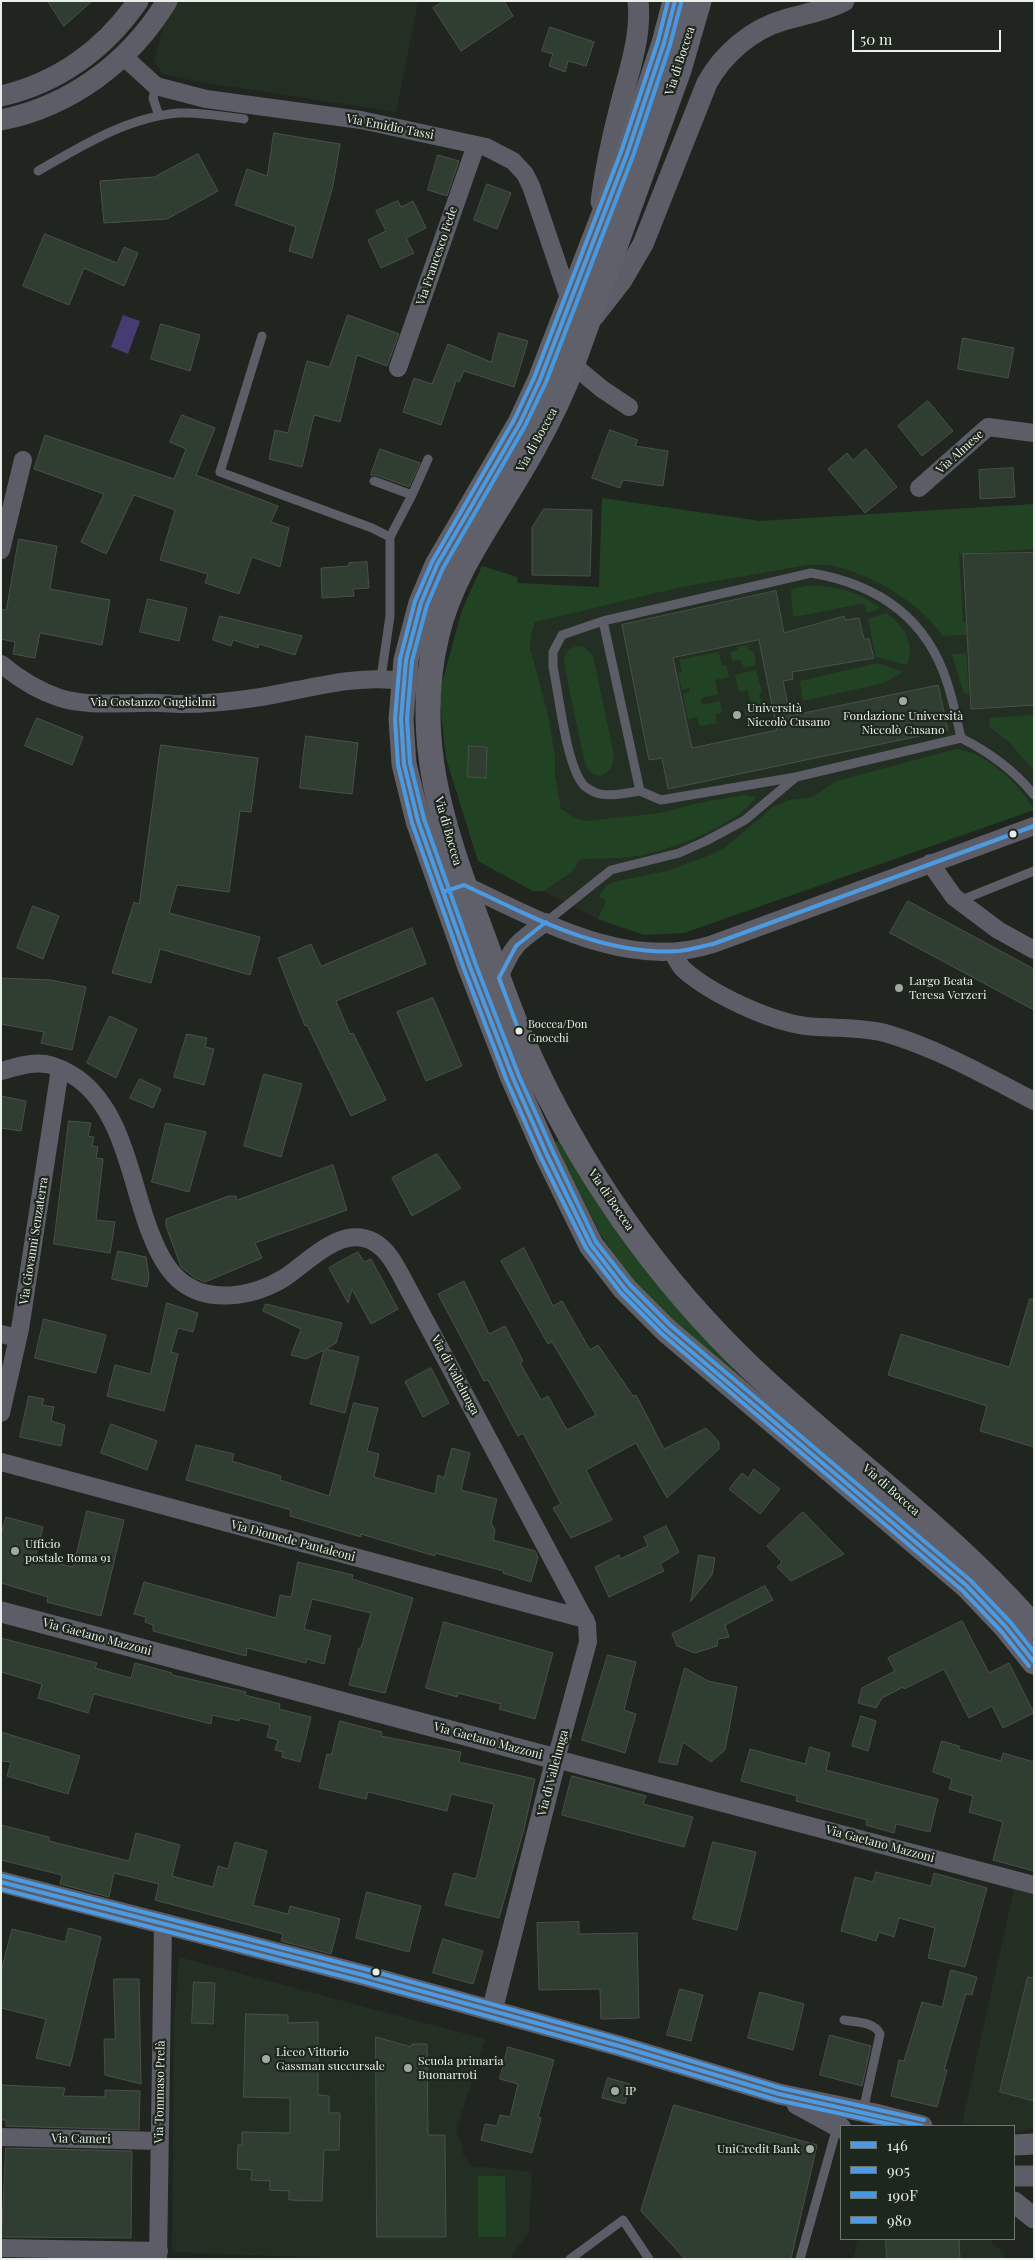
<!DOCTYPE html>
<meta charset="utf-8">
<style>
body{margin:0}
#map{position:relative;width:1035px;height:2260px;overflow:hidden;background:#202520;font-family:"Playfair Display",serif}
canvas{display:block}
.frame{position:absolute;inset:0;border:2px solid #e8eee8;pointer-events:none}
.legend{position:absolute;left:840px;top:2125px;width:175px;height:115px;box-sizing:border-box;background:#1e271e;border:1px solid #6f776f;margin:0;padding:6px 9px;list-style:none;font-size:15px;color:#e8eee8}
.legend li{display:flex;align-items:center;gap:10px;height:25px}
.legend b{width:25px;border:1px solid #6f776f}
.scale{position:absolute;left:852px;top:30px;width:149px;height:22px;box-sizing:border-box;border:2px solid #e8eee8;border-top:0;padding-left:6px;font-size:15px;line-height:18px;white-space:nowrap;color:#e8eee8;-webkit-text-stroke:4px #1e271e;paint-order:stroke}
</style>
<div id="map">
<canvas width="1035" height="2260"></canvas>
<div class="frame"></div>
<ul class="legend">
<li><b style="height:6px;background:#4c9ae2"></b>146</li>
<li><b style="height:6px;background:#4c9ae2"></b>905</li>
<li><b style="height:6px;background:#4699e1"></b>190F</li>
<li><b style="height:6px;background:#4c9ae2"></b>980</li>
</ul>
<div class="scale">50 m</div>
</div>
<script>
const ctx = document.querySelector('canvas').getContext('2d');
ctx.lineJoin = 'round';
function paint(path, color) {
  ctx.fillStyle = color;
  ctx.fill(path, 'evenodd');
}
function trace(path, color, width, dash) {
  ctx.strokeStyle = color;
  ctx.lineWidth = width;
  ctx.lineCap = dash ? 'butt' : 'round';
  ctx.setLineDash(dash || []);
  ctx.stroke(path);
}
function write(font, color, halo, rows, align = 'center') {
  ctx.font = font + ' "Playfair Display",serif';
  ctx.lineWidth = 4.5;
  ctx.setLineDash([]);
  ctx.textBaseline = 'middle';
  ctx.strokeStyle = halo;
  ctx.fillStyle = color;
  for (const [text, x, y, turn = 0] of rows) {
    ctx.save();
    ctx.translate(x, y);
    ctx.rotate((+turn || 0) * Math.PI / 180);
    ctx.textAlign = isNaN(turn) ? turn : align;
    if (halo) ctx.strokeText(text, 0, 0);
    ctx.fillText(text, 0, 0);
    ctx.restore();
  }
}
paint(new Path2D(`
 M175,1H418L396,112L194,81L163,74L154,62L164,23Z
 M602,498L760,521L1034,504V810L684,933L644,935L598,919L543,891H533L478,861L446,758L439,694L462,610L482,566L517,577L518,583L599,587Z
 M1014,1889L1034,1894V2127L1020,2132L1014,2131V2126H984L962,2123Z
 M179,1957L485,2039L456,2132L461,2141L463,2154L471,2166L532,2172L529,2231L510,2259H353L172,2252L174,2020Z
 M858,2239H991V2242L1004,2253V2259H853Z`), '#232f23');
paint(new Path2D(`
 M602,498L760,521L1034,504V549L959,554L963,622H966V635L943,636C919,602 875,576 834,566C826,564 816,565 807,565L681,587L535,622L531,635L530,648L548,715L555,756V776L561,809L575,818L587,821L660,813L699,803L744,795L756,797C737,826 665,853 630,857C613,859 597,858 580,859L572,872L543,891H533L478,861L446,758L439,694L462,610L482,566L517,577L518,583L599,587Z
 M807,586C834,585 859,591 880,608L867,613L864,604H861L793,617L791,589Z
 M886,613C903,624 916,645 907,665L876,657L868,619Z
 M748,645L749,651H754L756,665L743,668L741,660L732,661L730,652L738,650L737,647Z
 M577,646L584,647L593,656L614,756L611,769L601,776L591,773L585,764L565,668C563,657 565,650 577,646Z
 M719,652L722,665H726L729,677L715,680L718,694L701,698L702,705L720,701L722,712L715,714L717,723L699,726L697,717L688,719L683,694L690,692L689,688L682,690L678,673L682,672L679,660Z
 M966,653L969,693L964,694L952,654Z
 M878,663L903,672L884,683L803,701L800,681Z
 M756,670L762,692L759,694L764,714L746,718L744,710L752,708L748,690L739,692L735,675Z
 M1034,715V769H1033L1009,742L990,727L989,718Z
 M956,749C985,752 1021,785 1034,810L684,933L644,935L598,919L606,901L599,896L606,886L613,882L667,871L713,854L726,847L773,807L789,800L812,797L837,781Z
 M561,1140L602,1211L665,1292L778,1409L656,1306L632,1279L602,1237L554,1142Z
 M478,2176H505L506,2237H478Z`), '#224323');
paint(new Path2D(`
 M123,315L140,321L128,354L111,347Z`), '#463c72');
const building = new Path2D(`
 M48,1H92L64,26Z
 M444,1H504L513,16L461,51L433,8Z
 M550,27L594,42L586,66L568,61L565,72L549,66L553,54L542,51Z
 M274,133L340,144L333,186L312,258L289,251L296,227L235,205L247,169L267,176Z
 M198,154L218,191L167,219L104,223L100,181L154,177Z
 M438,155L459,161L447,196L428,190Z
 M487,184L511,193L497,229L474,220Z
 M398,201L401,207L413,201L426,228L406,238L414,253L381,268L368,240L386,231L376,211Z
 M45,234L117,263L124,247L138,253L124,286L84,268L69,305L23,286Z
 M348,315L399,334L387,366L357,355L340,422L314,415L302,467L269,459L275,430L288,433L307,361L329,367Z
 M161,324L200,335L190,371L151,359Z
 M499,333L528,341L514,387L464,371L459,382L456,381L441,425L403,412L414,378L432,384L448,344L491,362Z
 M963,338L1014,348L1008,378L958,369Z
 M928,401L953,431L922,456L898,426Z
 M182,415L215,428L196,475L278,506L271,522L289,528L280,567L252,557L239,594L205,583L208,574L160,560L175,510L134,495L106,554L81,542L104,494L34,469L45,435L174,479L186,449L170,442Z
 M610,430L638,440L635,446L668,451L663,486L623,480L620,488L592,478Z
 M380,449L420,463L409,487L376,475H371Z
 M866,449L897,487L865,513L828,469L847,453L853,460Z
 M1013,468L1015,497L980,499L979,470Z
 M544,509L592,510L590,576L532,575V528Z
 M19,539L57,546L50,589L110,600L102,645L40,633L35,658L13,654L15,642L1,639V609L6,610Z
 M1034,553V705L971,709L963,554Z
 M367,562L369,588L353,589L354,596L322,598L321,568L349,566V563Z
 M776,591L784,633L844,616L845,620L859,618L864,639H869L874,658L792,672L793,679L783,681L790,716L938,685L948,730L668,789L662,758L649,760L622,625ZM759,640L777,730L692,748L673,658Z
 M148,599L187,608L179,641L140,632Z
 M220,616L302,636L295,655L259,644L258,648L233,640L231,646L213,640Z
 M37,718L83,737L72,765L25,746Z
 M306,736L358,743L352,794L300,788Z
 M161,745L258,758L251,812L240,811L229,892L177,885L169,913L260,937L250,975L160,949L151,983L112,973L134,902L139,904Z
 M469,746L487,747L486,778L468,777Z
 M908,901L1034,969V1010L890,933Z
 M33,906L59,916L43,959L17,948Z
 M412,928L426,964L336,1001L350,1034L353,1033L386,1100L351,1116L307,1025L305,1026L278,958L311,944L321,966Z
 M1,978L51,980L86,987L72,1050L41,1043L44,1032L1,1024Z
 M433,998L462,1066L426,1081L397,1012Z
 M110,1016L137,1029L116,1078L87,1063Z
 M187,1034L207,1038L205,1047L214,1049L204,1085L174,1077Z
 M264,1074L302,1084L281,1157L244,1146Z
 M140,1079L161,1089L153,1108L130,1098Z
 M1,1096L26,1101L21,1131L1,1128Z
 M69,1121L91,1123L88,1136L94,1137L92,1146L98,1147L96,1158L103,1159L96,1220L115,1222L110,1253L54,1244Z
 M166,1123L206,1132L189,1192L152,1182Z
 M437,1154L461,1188L412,1216L392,1178Z
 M333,1165L347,1210L255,1243L262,1258L205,1282L195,1278L181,1267L166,1226V1219L229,1196H236L237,1200Z
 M524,1248L553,1306L562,1301L590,1350L598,1345L633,1396L636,1395L664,1449L706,1428L719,1442V1449L667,1498L636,1443L586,1470L612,1520L571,1538L553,1508L561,1504L523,1433L518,1436L488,1380L484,1381L438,1294L464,1281L489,1334L505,1326L523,1361L520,1363L541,1400L548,1396L567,1430L596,1415L552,1342L548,1344L501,1261Z
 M118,1251L146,1257L149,1277L147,1287L112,1279Z
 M358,1252L364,1262L371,1259L398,1309L371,1324L352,1289L348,1303L329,1268Z
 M1030,1299H1034V1447L980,1431L987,1406L888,1375L901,1334L1009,1367Z
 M167,1303L198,1313L193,1332L178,1328L171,1352L178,1354L164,1411L107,1396L115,1365L150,1374Z
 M266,1304L342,1323L336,1343L326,1349L359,1357L345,1413L310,1404L324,1350L306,1359L291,1355L301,1329L263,1311Z
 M44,1319L106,1335L96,1373L35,1358Z
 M431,1368L449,1403L423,1417L405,1382Z
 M29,1396L44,1399L42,1405L54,1407L51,1421L65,1425L61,1446L20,1437Z
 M354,1403L378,1408L367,1451L379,1454L374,1477L435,1494L438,1475L444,1478L452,1448L470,1453L461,1490L497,1499L491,1523L495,1530L493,1540L535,1551L538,1557L531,1582L503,1573L504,1571L435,1553V1556L361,1534V1537L290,1516L291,1510L186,1480L196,1445L234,1454L232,1461L281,1476L280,1480L329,1496Z
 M111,1424L157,1441L147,1470L101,1453Z
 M754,1469L780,1489L760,1514L729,1489L742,1473L748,1478Z
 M87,1511L124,1520L101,1616L47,1602L48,1597L1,1583V1534L6,1517L43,1527L35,1558L73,1567Z
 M803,1512L844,1554L791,1581L777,1567L782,1562L767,1546Z
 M666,1526L679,1552L660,1564L664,1571L609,1597L595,1567L619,1555L620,1559L648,1546L644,1537Z
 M699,1555L715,1558L712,1575L691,1601Z
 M298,1562L353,1575L352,1579L413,1598L385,1693L349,1685L359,1648H361L371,1613L312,1599L304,1629L331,1636L324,1664L307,1659L306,1663L247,1648L246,1656L153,1631V1625L145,1622L146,1617L134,1614L144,1582L276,1618L280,1595L291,1597Z
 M765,1586L773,1600L725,1625L729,1637L718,1639L717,1646L695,1653L677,1646L672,1634Z
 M962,1621L989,1673L1009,1663L1034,1713L1003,1728L992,1706L969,1718L944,1669L904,1689L903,1687L882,1698L876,1708L858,1703L862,1688L895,1671L888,1658Z
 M444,1622L553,1653L535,1719L499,1709L501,1704L458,1693L457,1697L426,1688Z
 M1,1638L97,1663L95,1668L131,1678L135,1663L172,1673V1675L246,1692L245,1695L280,1704L279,1709L311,1717L300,1762L282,1757L283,1752L275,1750L278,1740L267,1737L270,1725L240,1718L239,1721L212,1715L211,1724L94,1694L88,1713L38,1698L42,1684L1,1672Z
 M608,1655L636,1662L624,1710L636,1714L625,1753L582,1740Z
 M685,1668L708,1681L737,1687L725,1750L711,1762L683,1742L677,1765L659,1762Z
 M861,1716L876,1721L868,1751L852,1746Z
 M340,1721L382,1732L381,1736L461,1752L459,1762L535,1779L524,1829L499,1918L445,1905L454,1873L476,1879L494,1804L451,1794L447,1811L368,1792L366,1799L319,1788L327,1754L331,1755Z
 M1,1732L80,1756L68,1794L7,1776L11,1762L1,1761Z
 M942,1741L959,1746V1749L1001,1761L1003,1753L1034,1762V1871L993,1860L1003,1822L969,1812L973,1796L949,1789L952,1779L933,1772Z
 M810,1747L830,1753L826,1770L938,1799L930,1832L896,1824L894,1833L866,1825L867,1820L796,1801L797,1796L741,1781L750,1749L805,1764Z
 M572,1776L646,1796L643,1804L693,1817L684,1847L562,1815Z
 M1,1825L49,1837V1841L129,1861L136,1833L180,1845L172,1876L213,1887L218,1866L228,1869L235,1842L267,1851L253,1905L288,1914L290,1906L340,1919L331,1954L281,1941L283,1934L155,1900L159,1884L114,1873L109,1897L60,1884L62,1875L1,1860Z
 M713,1842L756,1852L737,1930L693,1919Z
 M876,1872L931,1886L934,1873L987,1888L965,1967L928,1958L935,1928L899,1918L894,1937L879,1932L876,1941L841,1931L855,1877L873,1882Z
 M367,1892L421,1906L409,1952L356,1938Z
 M579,1922V1934L637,1933L639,2018L601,2019L600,1989L539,1990L537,1923Z
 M69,1928L101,1937L70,2066L36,2058L46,2019L1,2008V1972L12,1929L65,1942Z
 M443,1939L483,1951L473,1984L433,1973Z
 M951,1970L977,1977L972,1995L966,1994L944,2070H947L937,2107L891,2096L899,2060L904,2061L922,2002L942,2007Z
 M1028,1977L1034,1978V2101L1000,2092Z
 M114,1979H139L141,2084L105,2075L104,2039H115Z
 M194,1982L215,1983L213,2024L192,2023Z
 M680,1989L703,1995L691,2041L667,2035Z
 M760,1992L804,2004L793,2050L748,2038Z
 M246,2014L288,2015V2023L318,2022V2095L329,2096V2113H340L339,2150H324L322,2201L289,2200V2191L270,2190V2181L251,2180L252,2170L237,2169L238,2145H242V2132L290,2133V2098L244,2097Z
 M830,2035L871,2046L862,2086L820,2075Z
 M376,2037L411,2047L412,2044H427L428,2135H445L446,2237H377Z
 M508,2047L554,2060L538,2117L541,2118L532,2153L481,2140L485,2124L497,2126L500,2115L510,2117L518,2084L500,2079Z
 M608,2078L630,2084L625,2104L602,2098Z
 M1,2085L65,2088L63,2096L105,2097V2090L140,2091L139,2130L6,2126V2120H1Z
 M674,2105L817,2145L791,2259H685L641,2211Z
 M6,2148L132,2151L131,2238L2,2237Z
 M886,2239H959L960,2259H887Z`);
paint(building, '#303e32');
trace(building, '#4b4f4b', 1);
trace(new Path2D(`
 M156,86L153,98L159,116
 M38,171C81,146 128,117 179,113C201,112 223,116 244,119
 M262,336L220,472L372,528L390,537V616L381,678
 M374,481L412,495
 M390,537L412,495L428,459
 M603,621L562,635L553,652V667C559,695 566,762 582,783C584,787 590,790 594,792C607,798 626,793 640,791
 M961,738C989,752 1014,770 1034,795
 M959,901L1034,871
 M546,922L611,870L679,853L706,841L745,820L796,777L961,738C957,720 953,700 947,682C926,617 877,584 811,573L603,621L640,791L661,800L796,777
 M844,2020C856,2022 875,2022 880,2034L863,2111
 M570,2259L623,2220L649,2259
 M800,2259L837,2127`), '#5d5d67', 9);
trace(new Path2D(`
 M124,57L156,86L206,99L361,120L486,147L513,161L525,174L531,186L570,301
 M573,365L602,389L629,407
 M398,368L476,145
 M919,488L988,427L1034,433
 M1,550L23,460
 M1,664C19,679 38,691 60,698C86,706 116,703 143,703C156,702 169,704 181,704C208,704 235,701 261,697C309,689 355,674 403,681
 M930,863L954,897L998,930L1034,950
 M460,886L464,885C540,920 628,972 713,944L1034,826
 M673,953C676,958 679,965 683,969C711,994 769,1021 806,1026C833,1029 859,1026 885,1033C937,1048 986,1076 1034,1101
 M499,978C512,946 517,942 546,922
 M1,1071C16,1067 31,1062 46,1064C57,1066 68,1072 77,1078C125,1112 131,1187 152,1237C158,1252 166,1268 178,1279C207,1305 253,1297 284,1278C309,1262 341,1224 374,1242C392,1252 401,1277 411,1294L587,1624L588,1642L556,1759L1034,1885
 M1,1334L18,1338
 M1,1413L20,1329L60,1069
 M1,1462L585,1619
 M1,2137L160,2141
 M1,2248L159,2251
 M158,2259L163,1925`), '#5d5d67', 18);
trace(new Path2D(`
 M1,96C58,83 105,49 138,1
 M1,120C71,106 130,62 167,1
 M601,202C605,170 612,138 620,107C628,73 642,37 638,1
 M594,316L622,280L643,244L707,83C723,54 752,29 784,20C804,14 825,11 844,1
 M1,1612L556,1759L492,2011
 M1,1882L363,1975L623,2047L779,2094L875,2114L922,2126
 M797,2104L841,2128
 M1014,2145L1034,2144
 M1014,2176H1034
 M1014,2202L1034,2218`), '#5d5d67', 21);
trace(new Path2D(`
 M675,1L664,43L627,154L540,380L520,423L437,565L421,603L406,660L401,719L404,764L418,821L470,967L513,1078L547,1155L591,1245L625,1289L666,1330L967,1586L1006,1627L1034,1662
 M699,1L679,70L566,382C552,415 536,445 518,475C487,527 451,576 437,635C412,736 442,826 477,920C493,962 507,1005 525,1046C579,1167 656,1278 752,1369C845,1457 950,1530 1034,1627`), '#60606a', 25);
trace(new Path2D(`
 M675,1L664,43L627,154L540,380L520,423L437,565L421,603L406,660L401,719L404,764L418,821L470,967L513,1078L547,1155L591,1245L625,1289L666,1330L967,1586L1006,1627L1034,1662
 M443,892L464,885C532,917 602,956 679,951C690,950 702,946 713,944L1034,826
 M519,1031L499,978L516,946L546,922`), '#4c9ae2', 4);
trace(new Path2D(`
 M668,1L658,41L621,152L534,378L514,420L432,562L415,601L400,659L395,719L398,765L412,823L464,969L507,1081L541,1158L586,1248L621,1293L662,1334L963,1591L1001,1631L1029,1666`), '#4c9ae2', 4);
trace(new Path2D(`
 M681,3L670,45L633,156L546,382L525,426L443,568L427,605L412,661L407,719L410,763L424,819L476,965L519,1076L553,1152L596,1242L630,1285L670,1325L971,1581L1011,1623L1034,1652`), '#4699e1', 4);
trace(new Path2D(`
 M1,1882L363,1975L623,2047L779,2094L922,2126`), '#4c9ae2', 4);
trace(new Path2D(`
 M1,1889L361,1981L621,2053L777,2100L898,2126`), '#4c9ae2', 4);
trace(new Path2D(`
 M3,1876L365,1969L625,2041L781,2088L924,2120`), '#4c9ae2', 4);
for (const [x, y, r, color] of [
 [903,701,5,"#a2a8a2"],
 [737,715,5,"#a2a8a2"],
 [1013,834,4.5,"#e8eee8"],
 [899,988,5,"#a2a8a2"],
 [519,1031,4.5,"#e8eee8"],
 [15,1551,5,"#a2a8a2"],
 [376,1972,4.5,"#e8eee8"],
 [266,2059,5,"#a2a8a2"],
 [408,2068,5,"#a2a8a2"],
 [615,2091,5,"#a2a8a2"],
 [810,2149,5,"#a2a8a2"]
]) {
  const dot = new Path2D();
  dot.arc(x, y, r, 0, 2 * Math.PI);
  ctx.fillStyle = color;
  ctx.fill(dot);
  trace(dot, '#1e271e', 2);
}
write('11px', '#e8eee8', '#1e271e', [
 ["Boccea/Don",528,1025],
 ["Gnocchi",528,1039]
], 'left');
write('12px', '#e8eee8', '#1e271e', [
 ["Via di Boccea",680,61,-72],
 ["Via Emidio Tassi",390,127,11],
 ["Via Francesco Fede",437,256,-71],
 ["Via di Boccea",537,440,-61],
 ["Via Almese",960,452,-42],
 ["Via Costanzo Guglielmi",153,702],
 ["Via di Boccea",448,831,74],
 ["Via di Boccea",611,1200,56],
 ["Via Giovanni Senzaterra",34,1241,-81],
 ["Via di Vallelunga",455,1375,62],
 ["Via di Boccea",891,1490,41],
 ["Via Diomede Pantaleoni",293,1541,15],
 ["Via Gaetano Mazzoni",97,1637,15],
 ["Via Gaetano Mazzoni",488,1741,15],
 ["Via di Vallelunga",553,1773,-75],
 ["Via Gaetano Mazzoni",880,1844,15],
 ["Via Tommaso Prelà",160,2092,-89],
 ["Via Cameri",81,2139,1]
]);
write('12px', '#e8eee8', '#1e271e', [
 ["Università",747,708],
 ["Niccolò Cusano",747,722],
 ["Fondazione Università",903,716,"center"],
 ["Niccolò Cusano",903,730,"center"],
 ["Largo Beata",909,981],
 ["Teresa Verzeri",909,995],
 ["Ufficio",25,1544],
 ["postale Roma 91",25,1558],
 ["Liceo Vittorio",276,2052],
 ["Gassman succursale",276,2066],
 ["Scuola primaria",418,2061],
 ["Buonarroti",418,2075],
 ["IP",625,2091],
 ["UniCredit Bank",800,2149,"right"]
], 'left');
</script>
